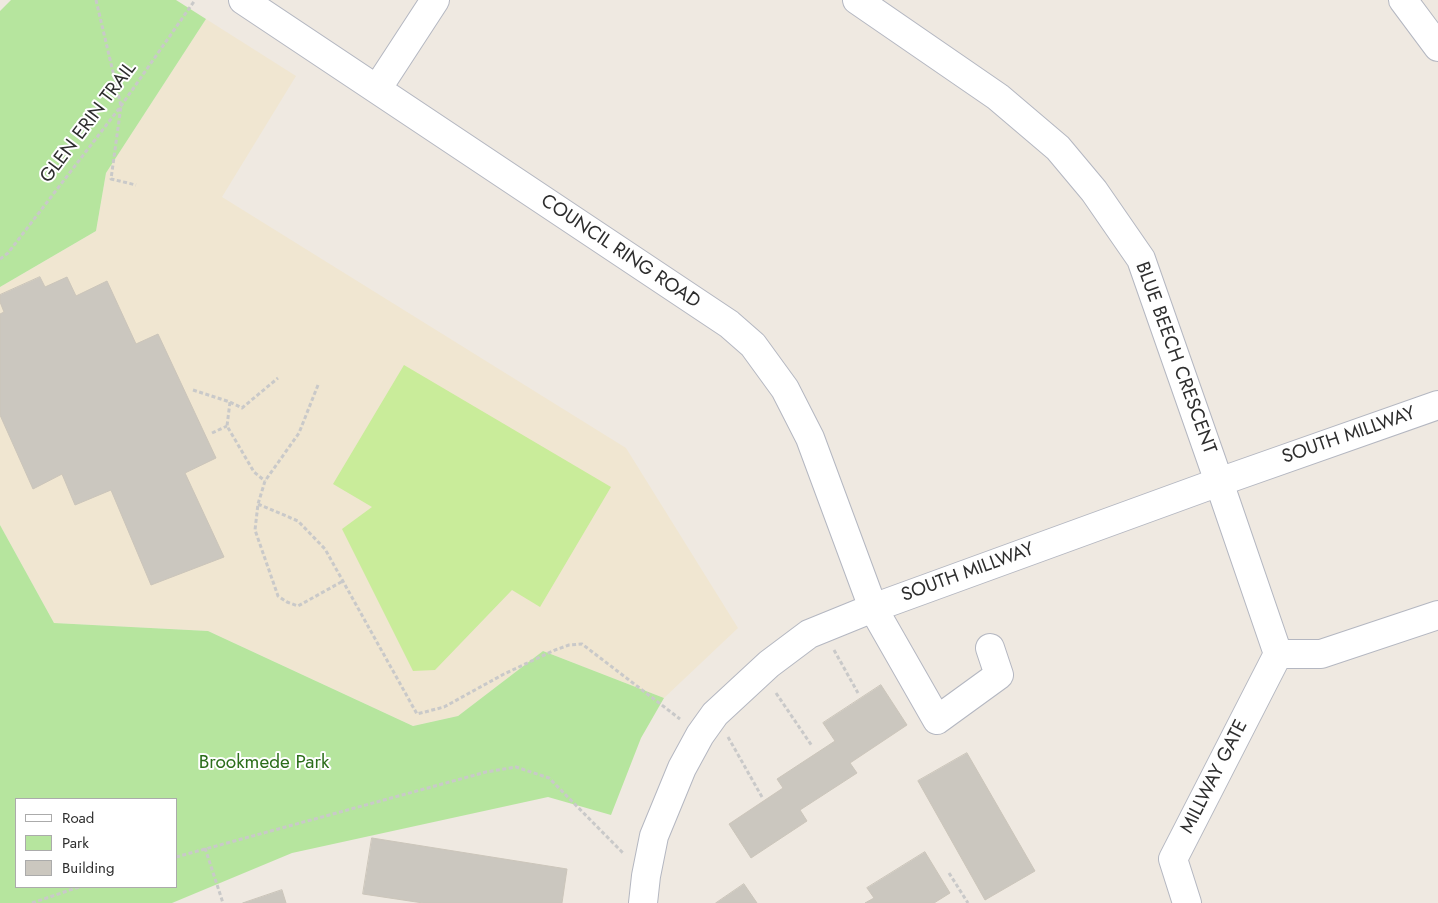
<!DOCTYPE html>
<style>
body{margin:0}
#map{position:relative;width:1438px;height:903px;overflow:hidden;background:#efe9e1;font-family:Jost,sans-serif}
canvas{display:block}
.legend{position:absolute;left:15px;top:798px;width:162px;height:90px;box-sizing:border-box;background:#fff;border:1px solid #ababab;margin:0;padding:6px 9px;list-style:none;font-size:15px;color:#2e2e2e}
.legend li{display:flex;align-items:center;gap:10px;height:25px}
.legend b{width:25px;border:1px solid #ababab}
</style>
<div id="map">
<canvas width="1438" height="903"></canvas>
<ul class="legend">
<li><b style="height:6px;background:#fff"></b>Road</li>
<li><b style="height:14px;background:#b6e59e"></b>Park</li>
<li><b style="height:14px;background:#cbc7bf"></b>Building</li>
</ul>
</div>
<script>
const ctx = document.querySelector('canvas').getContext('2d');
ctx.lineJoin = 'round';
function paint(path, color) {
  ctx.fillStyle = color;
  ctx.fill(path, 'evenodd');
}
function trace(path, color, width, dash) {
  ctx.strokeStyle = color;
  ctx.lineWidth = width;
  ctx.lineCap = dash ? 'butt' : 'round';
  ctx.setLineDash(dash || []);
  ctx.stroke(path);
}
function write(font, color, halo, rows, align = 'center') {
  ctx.font = font + ' Jost,sans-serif';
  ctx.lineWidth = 4;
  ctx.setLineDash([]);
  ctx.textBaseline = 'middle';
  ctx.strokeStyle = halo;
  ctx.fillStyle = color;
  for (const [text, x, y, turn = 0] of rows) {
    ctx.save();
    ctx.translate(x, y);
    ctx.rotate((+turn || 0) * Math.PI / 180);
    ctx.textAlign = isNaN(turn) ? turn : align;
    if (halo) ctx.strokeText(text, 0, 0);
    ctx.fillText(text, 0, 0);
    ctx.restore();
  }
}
paint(new Path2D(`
 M206,19L296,76L222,197L626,448L738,628L664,698L543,651L458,716L413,726L208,631L54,623L0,525V287L96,231L106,173Z`), '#f0e6d1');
paint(new Path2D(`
 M11,0H176L206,19L106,173L96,231L0,287V11Z
 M0,525L54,623L208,631L413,726L458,716L543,651L664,698L641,738L611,815L548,797L292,853L172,903H0ZM16,799H176V887H16Z`), '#b6e59e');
paint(new Path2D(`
 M404,365L611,487L540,607L512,590L435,670L413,671L342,529L372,507L333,484Z`), '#c9ec9a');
const building = new Path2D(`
 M40,277L45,287L67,277L76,296L107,281L136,344L158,334L216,458L185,473L224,557L151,585L111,490L75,505L62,474L33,489L0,415V314L4,312L0,302V295Z
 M881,685L907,725L850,763L857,773L800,810L807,821L751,858L729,824L783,788L777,779L835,741L823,723Z
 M967,753L1035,871L985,900L918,781Z
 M372,838L567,869L562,903H423L363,894Z
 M925,852L950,893L934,903H865L874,898L867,888Z
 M744,884L757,903H716Z
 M282,890L286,903H243Z`);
paint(building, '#cbc7bf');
trace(building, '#cbc5ba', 1);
const minor = new Path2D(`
 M243,0L729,324L753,345L785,389L810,438L873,608L937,720L999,675L990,648
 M857,0L998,97L1058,148L1094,191L1141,259L1219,482L1278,654L1173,859L1187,903
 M1403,0L1438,47
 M377,89L435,0
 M1278,654H1321L1438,615
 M643,903L646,876L654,836L682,768L700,735L715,714L769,664L809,634L873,608L1219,482L1438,405`);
trace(minor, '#b4b7c1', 30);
trace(new Path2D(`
 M96,0L121,106L111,179L136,185
 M0,259L8,253L121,106L195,0
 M318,385L299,433L265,481L258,504L255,530L278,596L287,602L298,606L343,581
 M193,390L230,402L227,426L254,472L265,481
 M230,402L242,408L278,378
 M212,433L227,426
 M258,504L298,521L325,549L417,714L444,707L504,674L555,650L569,645L582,644L680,719
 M834,650L858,693
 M776,693L812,746
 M728,737L762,797
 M205,848L223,903
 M176,857L486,772L516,767L549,778L624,854
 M949,873L968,903
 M32,903L79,887`), '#c9c9c9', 3, [4, 2.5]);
trace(minor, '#fff', 28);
write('19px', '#2e2e2e', '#fff', [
 ["GLEN ERIN TRAIL",89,123,-53],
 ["COUNCIL RING ROAD",620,252,34],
 ["BLUE BEECH CRESCENT",1175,358,70],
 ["SOUTH MILLWAY",1349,436,-19],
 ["SOUTH MILLWAY",968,573,-20],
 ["MILLWAY GATE",1215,777,-63]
]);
write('19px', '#2c6e1b', '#fff', [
 ["Brookmede Park",264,763]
]);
</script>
